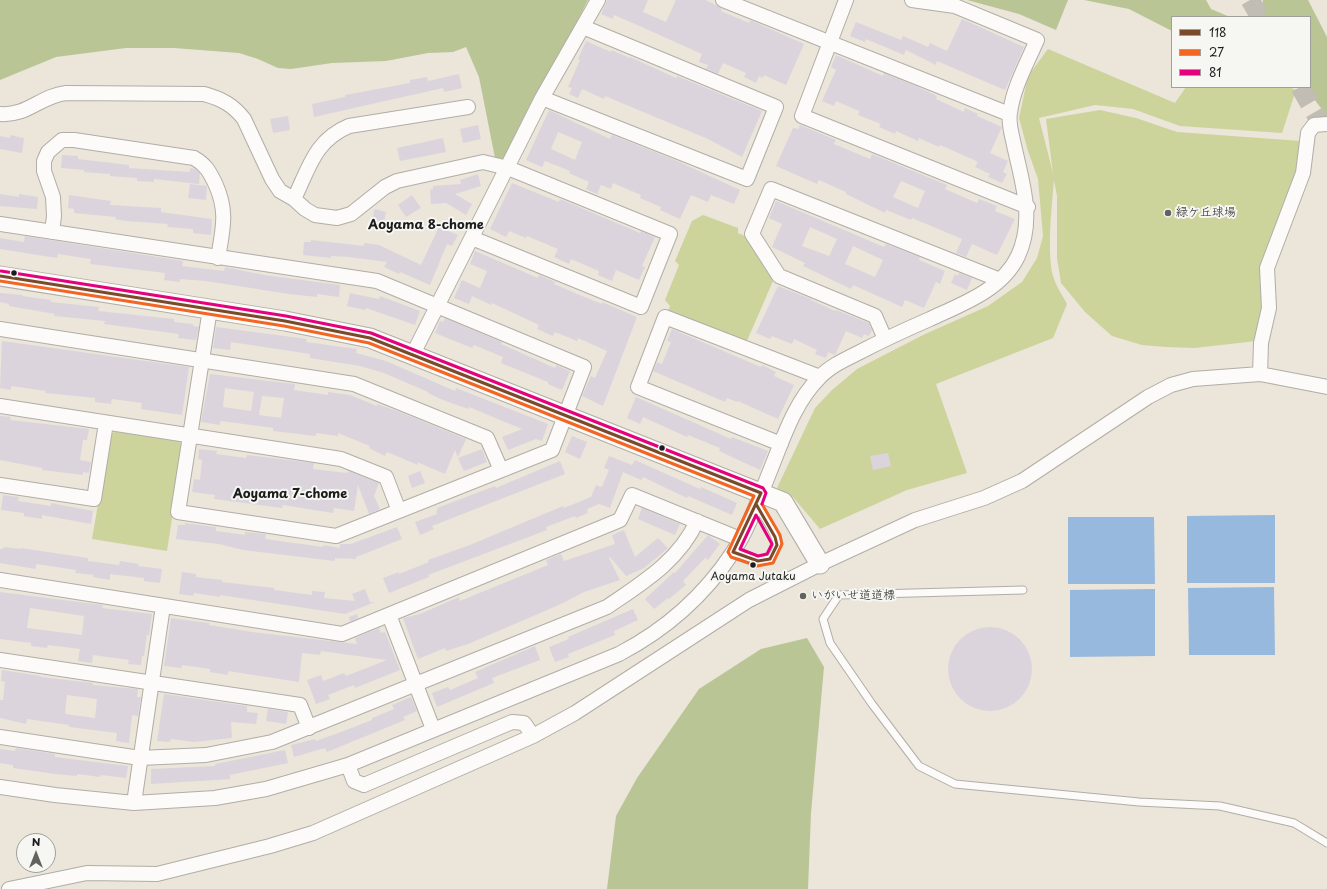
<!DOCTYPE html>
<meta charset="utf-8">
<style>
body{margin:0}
#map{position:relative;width:1327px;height:889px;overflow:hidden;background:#ebe5da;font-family:"Playpen Sans",sans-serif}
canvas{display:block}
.legend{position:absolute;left:1171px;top:16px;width:140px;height:72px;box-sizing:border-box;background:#f6f6f2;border:1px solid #9f9f9c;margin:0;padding:5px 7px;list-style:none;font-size:12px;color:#1c1c1c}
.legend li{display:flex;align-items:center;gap:8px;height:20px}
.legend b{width:20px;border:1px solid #9f9f9c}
.north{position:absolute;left:16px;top:833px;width:40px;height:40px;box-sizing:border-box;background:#f6f6f2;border:1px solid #9f9f9c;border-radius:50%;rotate:0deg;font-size:11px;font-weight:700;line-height:16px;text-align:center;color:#1c1c1c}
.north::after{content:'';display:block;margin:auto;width:14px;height:18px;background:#64625e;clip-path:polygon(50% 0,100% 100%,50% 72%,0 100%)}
</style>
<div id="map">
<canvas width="1327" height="889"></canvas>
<ul class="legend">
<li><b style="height:5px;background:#7a4b2a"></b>118</li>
<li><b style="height:5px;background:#f26522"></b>27</li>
<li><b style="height:5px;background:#e5007d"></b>81</li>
</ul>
<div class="north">N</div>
</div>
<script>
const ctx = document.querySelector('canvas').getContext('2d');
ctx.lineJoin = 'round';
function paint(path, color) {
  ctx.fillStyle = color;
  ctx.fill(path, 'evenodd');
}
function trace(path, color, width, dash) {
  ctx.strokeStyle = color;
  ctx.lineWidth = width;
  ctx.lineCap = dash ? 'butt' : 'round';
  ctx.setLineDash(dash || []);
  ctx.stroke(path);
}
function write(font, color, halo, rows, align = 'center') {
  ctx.font = font + ' "Playpen Sans","Klee One",sans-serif';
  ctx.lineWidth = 4;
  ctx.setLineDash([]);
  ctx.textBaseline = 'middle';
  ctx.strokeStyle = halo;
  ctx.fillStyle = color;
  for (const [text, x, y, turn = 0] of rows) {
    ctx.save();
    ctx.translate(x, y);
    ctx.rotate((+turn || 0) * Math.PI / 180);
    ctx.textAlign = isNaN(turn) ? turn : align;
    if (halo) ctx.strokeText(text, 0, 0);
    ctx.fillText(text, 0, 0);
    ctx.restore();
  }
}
paint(new Path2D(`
 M1048,49L1175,103L1186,87H1289L1296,90L1282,133L1180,126L1133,109L1095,105L1039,118L1053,173L1046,119L1100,110L1136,118L1177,132L1301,141L1295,174L1260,268L1262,315L1256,341L1195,348L1166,347L1142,345L1112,336L1085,312L1061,283L1057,258V196L1054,180C1052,204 1046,257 1054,279C1057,288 1063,296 1067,304L1053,338L936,384L967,473L907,490L820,529L793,497L777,488L815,408L832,390L857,369L923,335L988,306L1022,282L1037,258L1043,236L1038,179L1028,151L1019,118L1028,76Z
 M703,215L738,228V233L745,236L773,281L746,343L668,311L670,306L665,300L679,265L675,261L692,221Z
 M116,431L177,439L183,446L167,551L92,539L110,435Z`), '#cdd49b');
paint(new Path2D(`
 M0,0H588L508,156L500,159L495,158L479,77L466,47L453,52L428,53L386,61L332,63L291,69L278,68L258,59L239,53L174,48H126L56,57L0,80Z
 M967,0H1068L1056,30L1019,14Z
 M1084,0H1206L1211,9L1230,17H1172V31L1129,9Z
 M1263,0H1308L1327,37V116L1305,87H1310V17H1260Z
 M807,638L824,667L811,813L808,889H607L616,816L637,778L699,689L761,649Z`), '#b9c595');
paint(new Path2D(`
 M1275,515V583H1187V516Z
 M1068,517H1154L1155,584H1068Z
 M1274,587L1275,655H1189L1188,588Z
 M1155,589V656L1070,657V590Z`), '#98b9de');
paint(new Path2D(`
 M607,0H648L643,12L666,22L676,0H705L716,5L722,9L721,11L749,23L750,20L804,44L786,85L764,75L763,78L759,76L756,83L744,77L746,73L723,63L718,74L706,69L708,65L699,62L702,54L635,24L614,15L613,19L601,14Z
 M962,19L1024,47L1005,90L937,61L936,65L906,50L904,55L866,39L865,42L850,36L856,22L901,40L903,36L928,47L930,43L947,51Z
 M586,41L611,52V50L630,58V57L676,78L677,76L762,111L742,157L708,139L605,96L604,99L582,89L578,98L569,94L572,88L568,87L580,60L578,59Z
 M836,55L883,76L884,73L916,86L937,96L936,99L964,112L965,108L978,114L977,116L1002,127L990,153L1008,161L1003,172L1007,174L1002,183L988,177L990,174L975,167L978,162L972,159L940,145L939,147L919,138L918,141L896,131L895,134L879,127L881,124L858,115L859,111L836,101L834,106L822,101L836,70L831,67Z
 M459,74L462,88L444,92L443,88L314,117L312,104L345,97V95L410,83V80L427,77L428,81Z
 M549,110L610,139L612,135L675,160L740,190L734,204L711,195L708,202L691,195L680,219L660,210L661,207L640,198L641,195L613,183L611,189L601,185L597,194L586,189L589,182L569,173L570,171L545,161L542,167L526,160ZM558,132L582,142L575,160L551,149Z
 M288,116L290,130L273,133L270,119Z
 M478,125L481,139L463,143L460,129Z
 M800,125L836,140L834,144L870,159L872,154L947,185L945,189L977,203L979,199L997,206L995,211L1015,219L997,255L972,244L966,257L956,253L962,239L912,218L911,220L886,210L885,213L846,194V192L819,180L817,184L776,166L793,128L798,129ZM901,181L925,191L918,208L893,197Z
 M10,135L24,138L22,153L0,149V136L10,138Z
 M443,138L446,152L400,161L397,148Z
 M62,155L78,156V159L129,165V168L190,172V168L195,169L200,173L199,184L154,179V182L137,181V178L110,176V174L84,172V170L61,168Z
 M478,174L481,186L455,194L472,204L466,215L446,203L431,204L430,190L433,189V186L461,184L460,180Z
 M512,183L559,202L560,199L640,233L641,231L655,237L642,266L645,267L639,280L616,270L612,281L598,275L599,271L571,259L569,264L554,257L558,249L527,236L526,238L509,231L506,237L490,229Z
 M190,184L207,186L206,200L188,198Z
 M0,194L19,197V194L38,197L37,209L0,206Z
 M69,195L111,201L110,205L161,208V212L212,219L211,235L193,233V229L167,227L168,224L126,221L115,219L116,217L74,213V209L68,208Z
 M412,195L421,208L406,217L398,205Z
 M776,201L884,247L886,244L920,257L919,260L945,271L940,284L936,282L924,308L905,300L902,307L853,285L851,289L803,266L805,263L772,247L782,224L769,218ZM810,227L837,239L829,256L802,246ZM853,246L883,260L875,277L845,264Z
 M375,209L386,212L383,226L371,223Z
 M439,227L458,235L452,246L447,244L430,285L400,272L399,274L384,267L387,262L349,257L331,256V258L303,255L304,242H311V240L364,246V243L379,245L421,265Z
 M25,236L183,261L182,266L224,271L225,267L264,275L340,285L339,297L317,294V297L289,294L206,281L180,279V282L164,280L165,273L90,264L91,259L58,254L57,258L0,249V238L24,242Z
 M475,251L538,278L539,275L555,282L554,284L582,296L602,304V302L637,317L603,406L582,396L591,376L595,378L607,351L578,338L577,341L555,332L553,336L537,329L539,325L492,303L491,305L472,296L469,304L454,298L462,280L480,288L487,271L470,264Z
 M959,273L972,278L967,290L951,283L955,274L958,276Z
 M778,286L811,299V300L835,311L836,310L869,323L872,330L869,336L864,334L862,338L846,331L835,355L828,352L826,358L815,354L817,350L794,339L792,344L772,336L770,339L756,333Z
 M0,293L23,295L22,296L51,300V302L99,307L98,311L174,319V322L193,324V326L199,327L196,340L178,338L179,334L104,324L105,321L54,316L55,314L9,306V304L0,302Z
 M350,293L379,299L380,296L420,311L415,325L366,308L365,310L347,306Z
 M445,318L502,342L501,344L555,368L556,365L570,371L562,390L548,384V382L501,363L503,357L474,345L472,348L435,333L440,321L443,322Z
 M216,327L307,339L306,342L357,349L356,353L386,361L455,391L456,388L548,424L542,441L536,439L508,450L502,437L522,429L469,407L468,409L443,400L428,393V392L384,373L360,366L310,358V354L231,342L230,350L213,348Z
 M672,329L761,367L762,365L776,372L774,376L794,385L778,419L738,401L737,402L727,398L725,402L653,371L657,362L662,364L671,342L667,341Z
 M2,341L189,367L182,415L141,409L142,403L112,399L111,404L95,402V398L45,393L46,391L11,386V390L0,388Z
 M210,374L295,384L294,390L328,395V392L350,395L377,406V404L400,412L466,439L458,457L455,450L445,474L417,462L418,465L387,452L385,456L369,448L370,446L338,433V436L316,433V436L273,431V428L244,424L220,421V425L201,422ZM225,388L254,392L251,411L223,407ZM262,396L284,398L281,418L259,415Z
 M636,397L731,439L732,437L768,451L760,470L719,451L720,448L688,435L687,437L643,417L640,424L627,418Z
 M0,416L11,417L10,420L89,429L87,440H83L80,460L91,462L89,473L83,472V475L42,470V468L0,460Z
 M572,436L587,442L580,459L565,452Z
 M199,449L217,451L216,454L246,458L247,455L314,463L313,469L347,473L349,471L379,483L374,496L380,509L369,514L358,485L354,511L334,508L333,513L283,505L282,508L214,499L215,495L192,492L194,479L200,480L202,460L198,459Z
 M482,449L487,462L464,471L458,458Z
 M888,453L891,466L873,470L870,456Z
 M609,456L632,465L635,460L700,489L701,487L737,503L732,515L688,496L687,498L643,477L641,480L623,472L610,508L599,504L587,509L588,513L576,518L575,516L546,527L547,530L428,575L429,577L389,593L383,578L399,572V574L429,562L428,560L470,545L563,506L564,508L591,497L596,485L602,487L609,470L604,468Z
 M560,461L565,474L432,526L434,529L420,535L415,522L437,514L436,511L438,510L437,508L495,486L496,488Z
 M420,471L425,483L412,488L408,476Z
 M3,495L19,497L18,501L51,506V503L93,511L91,524L42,515V519L24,516V513L1,510Z
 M642,508L680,524L675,535L638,519Z
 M185,523L216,527V531L245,535V532L266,534L265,539L323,547V545L340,548V544H351L397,527L402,539L356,557V559L335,558V561L243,550L219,544L176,539L178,525H185Z
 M624,530L635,557L658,538L668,548L644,568L626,576L610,557L609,558L620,580L584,592L561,604L468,644L446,651L445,648L418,659L403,618L420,614L459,597L460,601L494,587L548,565L546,560L561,554L564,561L615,544L612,535Z
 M708,535L720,544L708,560L705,558L683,581L686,585L669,599L668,598L654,609L645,599L674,572L675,573Z
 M3,547L21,549V548L88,558V561L119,565L120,561L139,564L138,566L162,569L160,583L144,581V578L110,574V580L93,577L94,575L75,573L76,570L36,564V569L0,563V549H3Z
 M182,572L196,574V577L222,580V582L274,588V590L312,595V591L325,592L324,598L355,601L352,594L365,589L370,602H375L345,614L220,595V597L194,593L193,596L179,594Z
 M0,592L103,605L102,608L152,614L149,635H147L144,656H142L141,665L128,664L129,660L93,655L92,663L78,661L80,649L48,645L47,648L31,646V643L0,639ZM30,608L84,616L82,635L27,628Z
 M633,609L638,620L614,631L615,635L568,654L569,657L555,662L549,647L569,639L568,637Z
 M357,614L358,618L350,622L349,617Z
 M171,618L209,623V625L252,632L357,644L355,638L379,628L381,633L385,632L400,670L355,688L354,685L328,695L330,699L316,704L307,680L321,675L323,681L344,673L346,676L387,660L321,651L320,655L302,653L299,682L228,671V675L210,672V669L182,665V668L164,666Z
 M948 669a42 42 0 1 1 84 0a42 42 0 1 1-84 0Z
 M535,646L540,660L492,678L494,683L437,707L432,693L448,687L450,690L478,678L475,672Z
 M2,670L41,676V677L93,683V685L138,689L137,697H141L138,716L132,715L129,743L116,741L117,733L69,727V725L27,719L26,724L0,718V700H3L5,682L1,681ZM67,695L97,699L95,718L65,714Z
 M164,694L247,706V712L258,713L256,724L231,722L232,738L194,742L171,739L170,742L157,741Z
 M411,697L417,711L403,717L405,720L327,752L325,748L294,757L291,745L315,739L316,741L341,732L372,720V718L394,709L392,705Z
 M268,709L288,712L286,724L266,721Z
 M16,748L55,754V757L128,766L126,778L101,775L100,777L77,774V776L55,774L13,768V765L0,763V749L15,751Z
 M285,750L288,763L230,775V779L151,784V769L215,766V764Z`), '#dcd4dd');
trace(new Path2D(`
 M1250,0L1260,17
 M1300,87L1327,134`), '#c2bdb4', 19, [19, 10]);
const lane = new Path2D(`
 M733,552L758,561L770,559C773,555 777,550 777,545C777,534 762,514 756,504
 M1023,590L839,595L823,619L830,643L872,704L919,766L955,784L1139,802L1220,806L1294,823L1327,843`);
const street = new Path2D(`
 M723,0L1009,114
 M846,0L802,116L1028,207
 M542,98L747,179L776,107L583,27
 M0,114C28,116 40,96 66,93L204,94C222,99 233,105 244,119L272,179L280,191L294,199L305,209L315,215L337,218L351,214L385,187L397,181L483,162L508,168L670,234L641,307L472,238
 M294,199C309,168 315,140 349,126L468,107
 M0,224L377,281L584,367L552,450L336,536L178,512L210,309
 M52,232L54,216L53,197L44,171V161L48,152L62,140H74L194,158C206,165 209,171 215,183C228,211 223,228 218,258
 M0,329L354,384L487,438L501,470
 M885,339L875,316L779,276L752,234L771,189L1000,280
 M413,354L542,98L598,0
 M1260,374L1261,343L1269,308L1267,268L1303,173L1308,133L1314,125L1327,124
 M0,406L341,459L386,477L399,511
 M781,444L638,387L665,317L820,377
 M0,485L94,499L106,423
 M0,580L342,634L620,520L632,495L740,539
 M389,615L433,729
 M0,660L300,705L309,728
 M0,737L140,758L206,755L272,742L607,607C642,583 679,561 697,521
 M348,765L354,781L364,785L512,722L524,723L533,736
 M0,787L55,795L134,803L215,798L266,789L348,765L619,654C665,630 704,596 733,552C749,528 759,498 770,471C783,439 794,403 819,378C830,366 846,359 860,352C883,340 907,329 930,319C962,304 1002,290 1018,256C1035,219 1022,182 1014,145C1012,135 1008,123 1010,113C1013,88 1027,63 1037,40L955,6L912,0
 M134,803L163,606
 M9,889L87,873L157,874L270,846L313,833L533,736L575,713L749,600L820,564L915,520L984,498L1022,481L1148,397L1171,385L1193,379L1260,374L1327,387`);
const secondary = new Path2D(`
 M0,276L285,321L370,338L783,502L820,564`);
trace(lane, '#b1ada7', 9);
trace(street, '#b1ada7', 16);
trace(secondary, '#b1ada7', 21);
trace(lane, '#fcfbf9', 7);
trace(street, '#fcfbf9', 14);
trace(secondary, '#fcfbf9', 19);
trace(new Path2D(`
 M0,276L285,321L370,338L761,493L733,552L758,561L770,559L777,545L775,537L756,504`), '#7a4b2a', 3);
trace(new Path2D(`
 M0,281L284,326L369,343L754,496L728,552L731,557L757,566L773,563L782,544L780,535L762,504`), '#f26522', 3);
trace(new Path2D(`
 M1,271L286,316L371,333L763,488L766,493L762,504
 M756,515L772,544L767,554L758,556L740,549Z`), '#e5007d', 3);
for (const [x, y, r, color] of [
 [1168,213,4,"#64625e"],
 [14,273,3.5,"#1c1c1c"],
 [662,448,3.5,"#1c1c1c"],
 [753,565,3.5,"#1c1c1c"],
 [803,596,4,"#64625e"]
]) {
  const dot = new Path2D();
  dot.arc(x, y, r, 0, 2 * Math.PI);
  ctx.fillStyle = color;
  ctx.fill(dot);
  trace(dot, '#f6f6f2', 1.5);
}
write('11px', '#1c1c1c', '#f6f6f2', [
 ["Aoyama Jutaku",753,577]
]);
write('12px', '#1c1c1c', '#f6f6f2', [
 ["緑ケ丘球場",1176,213],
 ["いがいせ道道標",811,596]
], 'left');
write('bold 13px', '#1c1c1c', '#f6f6f2', [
 ["Aoyama 8-chome",426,225],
 ["Aoyama 7-chome",290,494]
]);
</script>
